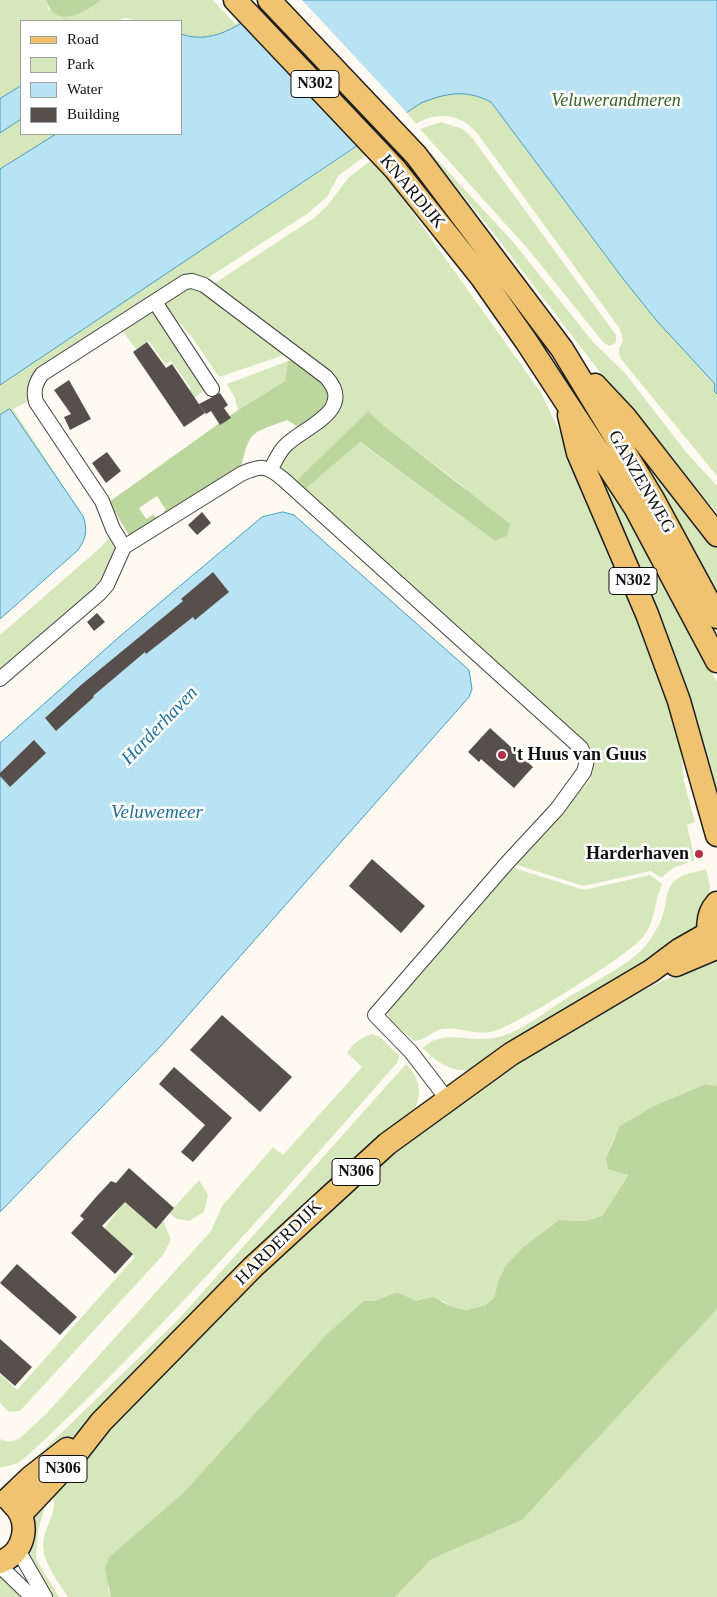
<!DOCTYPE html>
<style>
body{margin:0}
#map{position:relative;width:717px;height:1597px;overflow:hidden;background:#fefaf1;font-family:Georgia,serif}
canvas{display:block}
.legend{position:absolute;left:20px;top:20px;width:162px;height:115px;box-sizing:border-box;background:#fff;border:1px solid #9f9f9f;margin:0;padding:6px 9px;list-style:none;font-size:15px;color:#0f0f0f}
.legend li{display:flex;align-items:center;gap:10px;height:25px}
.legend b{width:25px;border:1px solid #9f9f9f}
</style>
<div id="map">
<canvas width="717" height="1597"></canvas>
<ul class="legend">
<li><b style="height:6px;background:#efc370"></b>Road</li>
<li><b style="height:14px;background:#d7e7bc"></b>Park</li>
<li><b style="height:14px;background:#b9e3f2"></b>Water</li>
<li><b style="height:14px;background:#574f4c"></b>Building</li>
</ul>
</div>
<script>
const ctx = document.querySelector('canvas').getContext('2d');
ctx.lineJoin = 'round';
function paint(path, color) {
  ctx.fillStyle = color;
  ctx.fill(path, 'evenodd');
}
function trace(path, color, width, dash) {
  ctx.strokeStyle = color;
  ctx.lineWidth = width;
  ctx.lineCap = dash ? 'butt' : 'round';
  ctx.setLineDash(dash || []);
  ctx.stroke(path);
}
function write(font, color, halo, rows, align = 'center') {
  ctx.font = font + ' Georgia,serif';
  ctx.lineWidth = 5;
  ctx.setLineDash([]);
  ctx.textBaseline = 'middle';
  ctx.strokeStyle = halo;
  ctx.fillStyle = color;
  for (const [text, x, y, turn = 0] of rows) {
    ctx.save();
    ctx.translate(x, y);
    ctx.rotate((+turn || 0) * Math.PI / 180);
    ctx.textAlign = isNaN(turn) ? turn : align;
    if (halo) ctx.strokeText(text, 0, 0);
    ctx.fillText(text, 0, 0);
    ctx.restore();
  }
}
paint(new Path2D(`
 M0,0H46L49,10L101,0H213L235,24L272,0H717V385L714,391L717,394V476L620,358L619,349L623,340L620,329L477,133C461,114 437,111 416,124L407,113L412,110L220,34C206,38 195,39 181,34V21H138L125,18L117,21H21V86L0,99Z
 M21,119V134H56L0,169V133Z
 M441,122L463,129L473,139L616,335V342C612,347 607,346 603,342L528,249L420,129Z
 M358,146L366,155L338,176L327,197L307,214L206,279L103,328L31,376L29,401L13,409L83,516L86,523L84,533L0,608V385Z
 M431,153L514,243L593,342L625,373L686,452L717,486V513L629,410L491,230L429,154Z
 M374,158L541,393L571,455L677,708L684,782L695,822L687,825L695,860L673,868L661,878L651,871L583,886L514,864L590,780L593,772L592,750L303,491L359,442L495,541L464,487L382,424L368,411L294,483L282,472L280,462L283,455L339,402L214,286L215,283L314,218L328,205L348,178Z
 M191,286L203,290L287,354L219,377L192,337L162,303Z
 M148,309L156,310L206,389L185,406L181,396L191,388L171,361L165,364L149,341L137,350L120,328Z
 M288,361L285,381L238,410L235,398L227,384Z
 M620,417L717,544V594L638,455Z
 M586,448L631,522L717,682V813Z
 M102,519L117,549L100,586L0,673V635L101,547L109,537Z
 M511,867L584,890L650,875L662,884C654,902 656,921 643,937C629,955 513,1028 491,1032C474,1035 458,1026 442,1029C432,1031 424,1041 414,1041L389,1019L387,1009Z
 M706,869L710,886L709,897L695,930L473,1069C451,1074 438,1062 422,1048C446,1026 473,1046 502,1036C525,1029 546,1011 567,998C591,983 620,970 641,951C649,942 657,930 661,920C668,905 663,889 677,879C685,873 696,872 706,869Z
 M710,961L717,962V1086L705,1084L654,1106L614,1138L606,1158L609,1169L628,1174L602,1216L585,1221L559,1220L522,1248L507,1264L499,1278L494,1298L486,1305L466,1310L452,1307L443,1301H416L397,1292L375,1301L364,1302L326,1335L183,1493L109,1557L108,1589L111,1597H68C59,1583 43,1563 43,1545C43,1527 63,1506 49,1491C243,1289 443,1065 710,961Z
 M372,1034L381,1038L399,1056L397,1063C278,1198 160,1334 27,1456L18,1463L0,1468V1439L8,1442L19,1439L47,1413L211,1231L222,1206L273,1147L283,1155L362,1067L347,1053C353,1043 361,1037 372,1034Z
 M406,1064C421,1079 423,1096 412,1114L87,1425L33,1472L29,1464L176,1322Z
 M199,1180L208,1195L204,1212L189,1221L177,1219L169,1213Z
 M125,1201L155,1228L163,1220L171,1240L163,1255L20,1411L9,1412L0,1403V1374L17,1390L135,1257L104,1229Z
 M717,1309V1597H395L432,1559L522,1520Z
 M46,1503L38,1531L36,1559L59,1597H51C26,1559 26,1559 30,1513Z
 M0,1577L3,1578L22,1597H0Z`), '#d7e7bc');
paint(new Path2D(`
 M46,0H101C84,13 55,30 46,0Z
 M295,359L327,382L329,408L302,429L287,420C251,434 250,429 241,468L170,514L163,512L166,510L157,496L139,508L146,519L153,515L155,517L157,516L161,521L131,539L109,502L238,410L285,381L288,361Z
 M368,411L382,424L510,524L507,536L495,541L360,442L303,491L294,483Z
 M705,1084L717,1086V1309L522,1520L432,1559L395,1597H111L105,1570L109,1557L183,1493L326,1335L364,1301H375L397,1292L416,1301L433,1297L452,1307L466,1310L486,1305L494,1298L499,1278L507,1264L522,1248L559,1220L585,1221L602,1216L628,1175L608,1169L606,1158L620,1126L654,1106Z`), '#bdd69d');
const water = new Path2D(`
 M276,0H717V394L714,391L715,384L657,321L624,280L491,102C466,89 446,93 421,103L0,385V169L56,134H181V34C217,47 248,18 276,0Z
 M21,86V119L0,133V99Z
 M10,409L83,516C88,530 86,540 77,551L0,619V415Z
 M283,512L294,515L469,670L472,689L469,697L161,1046L0,1212V743L119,637L262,517Z`);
paint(water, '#b9e3f2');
trace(water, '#459fc4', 1);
paint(new Path2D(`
 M272,0H302L409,115L361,147L241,19Z`), '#fefaf1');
paint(new Path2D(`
 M147,342L166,368L172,364L205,413L184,427L133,352Z
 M69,380L91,419L70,430L64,417L71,414L54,390Z
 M220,393L228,405L224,408L231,418L220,425L211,411L206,414L199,404Z
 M107,452L121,471L106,483L92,463Z
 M202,512L211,523L197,535L188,525Z
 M213,572L229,592L195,620L193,617L146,654L145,652L93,696L94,697L56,731L45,718L81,685L183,601L181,599Z
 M97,613L105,622L94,631L87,622Z
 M490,728L533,767L514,788L481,759L479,762L468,752Z
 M34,740L46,753L10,787L0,776V773Z
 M372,859L425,906L401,933L349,886Z
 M222,1015L292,1077L260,1112L190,1050Z
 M174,1067L232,1118L193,1162L181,1152L205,1125L159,1084Z
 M129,1168L174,1208L156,1229L125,1202L102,1226L133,1254L115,1274L71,1233L84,1219L80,1216L96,1197L111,1181L116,1183Z
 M17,1264L77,1317L60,1335L0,1283Z
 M0,1339L32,1367L15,1386L0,1373Z`), '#574f4c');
const street = new Path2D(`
 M155,302L212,389
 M124,547L113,529L102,501L36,402C33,391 35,383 42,374L185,282L192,281L204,285L326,377C357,411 303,427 285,446C279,452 275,461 271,469
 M0,679L99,594L107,585L124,547L241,474C261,465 266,465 283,479L581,748L587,760L584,772L557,809L507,863L375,1015L411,1052L447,1099
 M18,1550L45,1597
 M0,1566L32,1597`);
const primary = new Path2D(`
 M235,0L395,169L482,278L526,341L636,509L717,661
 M269,0L416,155L562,349L653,499L717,617
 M595,385L625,417L717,535
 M569,415L578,453L647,614L679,701L717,835
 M714,946C706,932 706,915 717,903
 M676,965L716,948
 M8,1499L31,1477L67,1449
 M21,1514L69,1463L101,1422L253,1267L387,1144L511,1054L651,971L679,950L709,933
 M0,1562C25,1554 32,1521 12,1503`);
trace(street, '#424242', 16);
trace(primary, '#202020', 25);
trace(street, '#fff', 14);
trace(primary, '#efc370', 22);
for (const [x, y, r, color] of [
 [502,755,5,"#b62f44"],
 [699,854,5,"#b62f44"]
]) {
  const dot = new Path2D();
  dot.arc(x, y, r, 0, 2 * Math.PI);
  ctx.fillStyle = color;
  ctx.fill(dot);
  trace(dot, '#fff', 2);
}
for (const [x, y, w] of [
 [315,84,48],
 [633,581,48],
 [356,1172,48],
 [63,1469,48]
]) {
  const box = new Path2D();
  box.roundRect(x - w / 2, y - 13.5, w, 27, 4);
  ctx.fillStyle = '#fff';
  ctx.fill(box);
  trace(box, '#0f0f0f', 1);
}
write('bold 16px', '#0f0f0f', null, [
 ["N302",315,84],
 ["N302",633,581],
 ["N306",356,1172],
 ["N306",63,1469]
]);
write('italic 18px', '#376223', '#fff', [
 ["Veluwerandmeren",616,101]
]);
write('18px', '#0f0f0f', '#fff', [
 ["KNARDIJK",412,192,50],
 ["GANZENWEG",641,482,60],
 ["HARDERDIJK",279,1243,-44]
]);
write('bold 18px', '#0f0f0f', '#fff', [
 ["'t Huus van Guus",512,755],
 ["Harderhaven",689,854,"right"]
], 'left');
write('italic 19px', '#207099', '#fff', [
 ["Harderhaven",160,726,-46],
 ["Veluwemeer",157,813]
]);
</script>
